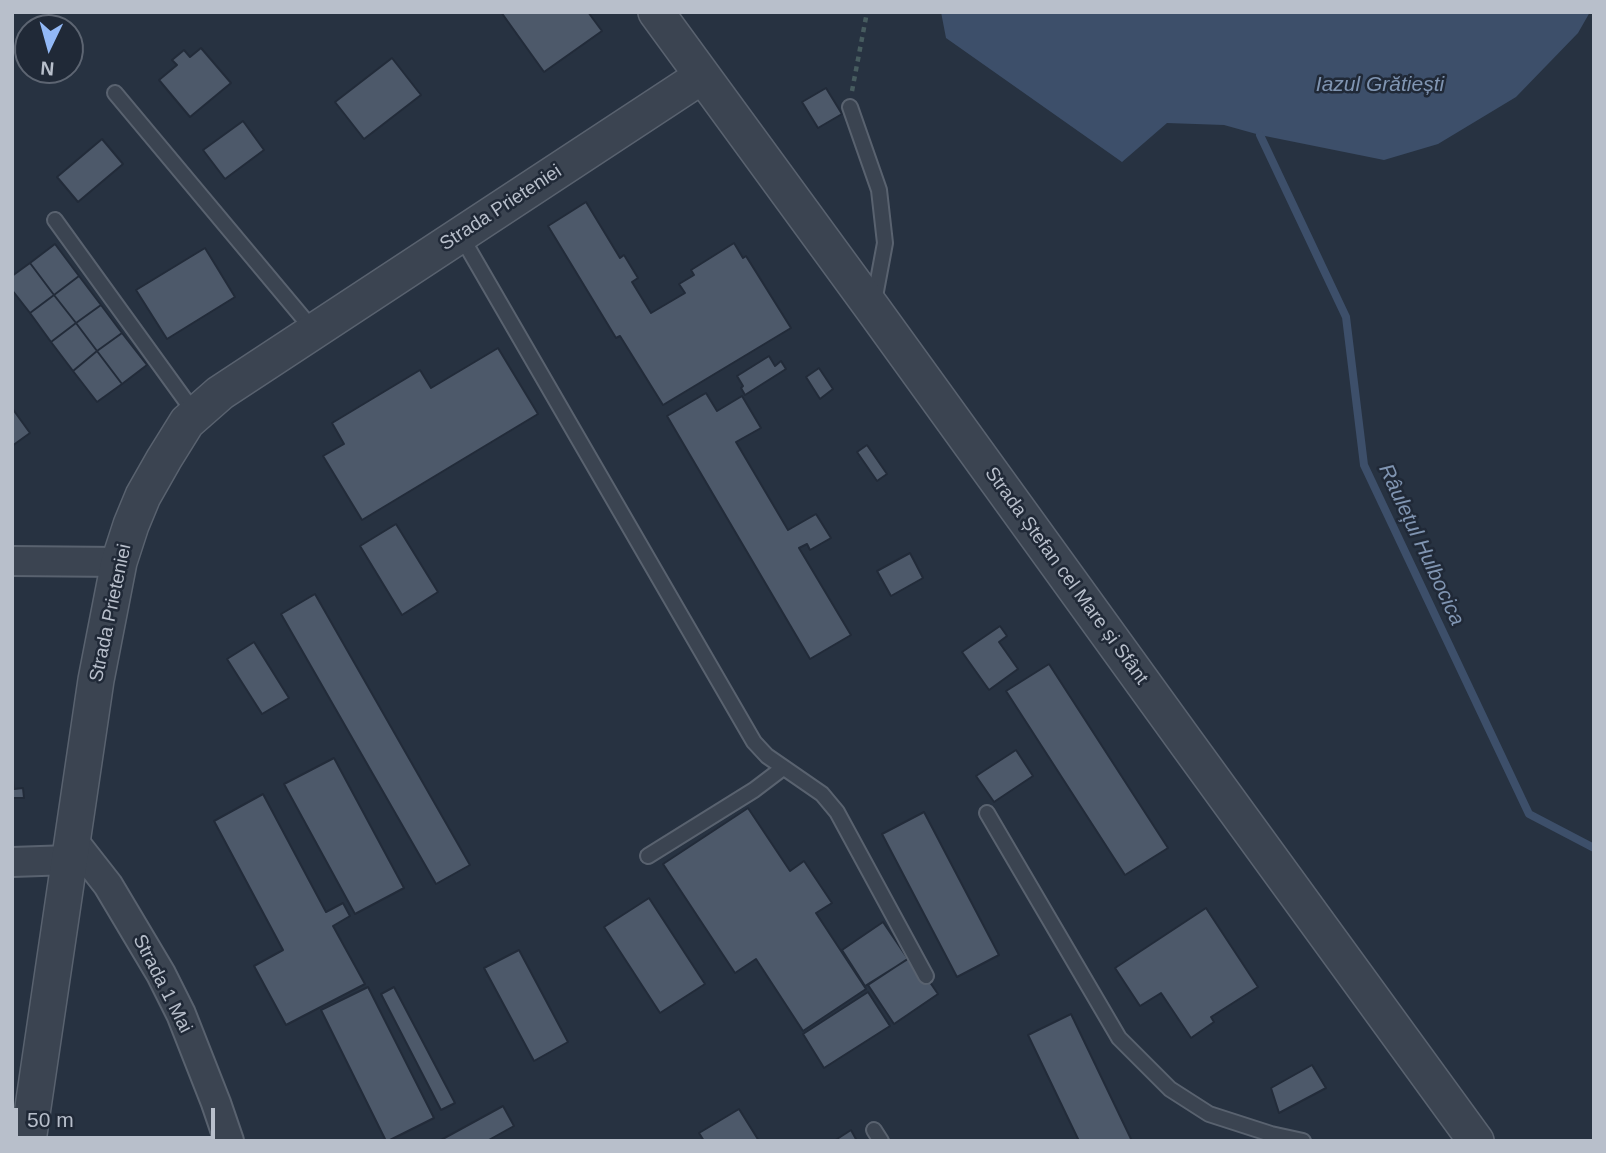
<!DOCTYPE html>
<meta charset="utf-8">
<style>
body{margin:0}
#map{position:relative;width:1606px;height:1153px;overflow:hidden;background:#273241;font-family:Arial,sans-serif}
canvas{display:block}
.frame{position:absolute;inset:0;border:14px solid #b8bfcb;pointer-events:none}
.north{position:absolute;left:14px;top:14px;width:70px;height:70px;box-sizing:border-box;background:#202937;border:2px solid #5d6572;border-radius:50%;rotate:185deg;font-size:19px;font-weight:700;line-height:28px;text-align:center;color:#b8bfcb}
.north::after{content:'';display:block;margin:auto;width:24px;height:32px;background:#92b8f6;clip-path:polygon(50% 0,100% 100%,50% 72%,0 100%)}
.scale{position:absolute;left:14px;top:1108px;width:201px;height:32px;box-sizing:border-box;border:4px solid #b8bfcb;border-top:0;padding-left:9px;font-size:21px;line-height:24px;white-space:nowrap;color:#b8bfcb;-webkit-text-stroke:5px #202937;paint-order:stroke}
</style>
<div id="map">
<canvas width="1606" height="1153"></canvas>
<div class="frame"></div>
<div class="north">N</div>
<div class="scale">50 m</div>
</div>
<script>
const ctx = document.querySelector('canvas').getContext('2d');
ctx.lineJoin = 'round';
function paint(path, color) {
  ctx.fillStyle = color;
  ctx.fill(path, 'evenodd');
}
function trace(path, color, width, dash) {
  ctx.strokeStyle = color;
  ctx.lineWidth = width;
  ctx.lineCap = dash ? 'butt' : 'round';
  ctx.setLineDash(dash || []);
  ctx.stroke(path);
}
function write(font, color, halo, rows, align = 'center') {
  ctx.font = font + ' Arial,sans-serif';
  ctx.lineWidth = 5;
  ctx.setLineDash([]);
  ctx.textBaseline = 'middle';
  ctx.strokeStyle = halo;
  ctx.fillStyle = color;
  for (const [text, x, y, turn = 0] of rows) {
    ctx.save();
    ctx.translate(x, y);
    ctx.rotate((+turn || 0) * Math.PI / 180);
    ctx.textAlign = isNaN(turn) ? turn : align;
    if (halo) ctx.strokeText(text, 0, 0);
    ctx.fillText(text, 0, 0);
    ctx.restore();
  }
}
paint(new Path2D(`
 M941,12H1590L1578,33L1516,97L1438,144L1384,160L1260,135L1224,125L1167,123L1122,162L946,38Z`), '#3d4f6a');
trace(new Path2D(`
 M1260,135L1346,317L1364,465L1529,814L1594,848`), '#3d4f6a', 8);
const building = new Path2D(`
 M501,12H588L602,31L544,72Z
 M201,48L231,83L190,117L159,80L177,65L172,60L184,50L190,57Z
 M392,58L421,95L364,139L335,102Z
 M826,88L842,114L818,128L802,102Z
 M243,121L264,150L225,179L203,150Z
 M102,139L123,164L78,202L57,177Z
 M586,202L620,258L624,255L638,278L632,282L651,313L685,293L679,284L694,275L691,270L734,243L743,258L746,256L791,328L663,405L620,336L616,338L548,226Z
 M55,244L79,276L54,295L30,263Z
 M205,248L235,297L167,339L136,290Z
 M30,263L54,295L30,313L12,290V276Z
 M79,276L101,305L76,323L54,295Z
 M54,295L76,323L51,342L30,313Z
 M101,305L122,333L97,351L76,323Z
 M76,323L97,351L73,371L51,342Z
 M122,333L147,365L122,384L97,351Z
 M498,348L538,414L362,520L323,456L344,444L332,423L420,370L431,388Z
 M97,351L122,384L97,402L73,371Z
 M769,356L775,366L781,361L786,369L745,395L741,388L743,386L737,376Z
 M819,368L833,389L820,399L806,377Z
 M706,393L717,411L742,396L761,428L736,442L788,530L816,514L831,538L810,550L807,544L799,548L851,635L810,659L667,416Z
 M12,408L30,433L12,446Z
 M867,445L887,474L877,481L857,452Z
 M396,524L438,592L402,615L360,546Z
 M910,553L923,578L891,596L877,571Z
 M315,594L470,865L436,884L281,614Z
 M1000,626L1007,636L999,642L1018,669L989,690L962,652Z
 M254,642L289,698L262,714L227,659Z
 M1049,664L1168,848L1125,875L1006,691Z
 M1016,750L1033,776L994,802L976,776Z
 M334,758L404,888L355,914L284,784Z
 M12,771L14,789L23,788L24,798H12V821Z
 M263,794L326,912L343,903L350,916L333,926L365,984L286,1025L254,966L283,950L214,821Z
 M748,808L790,871L804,861L832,903L816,913L866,989L803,1031L756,959L735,973L663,864Z
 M924,812L999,955L957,977L882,834Z
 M649,898L705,984L660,1013L604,927Z
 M1206,908L1258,987L1211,1017L1214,1022L1191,1038L1161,993L1140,1006L1115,968Z
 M883,922L908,959L865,986L842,950Z
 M519,950L568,1042L534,1061L484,968Z
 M912,956L938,994L894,1024L868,985Z
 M368,987L434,1118L388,1141H386L321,1010Z
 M394,987L455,1103L441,1110L381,994Z
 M868,992L890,1026L824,1068L803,1034Z
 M1071,1014L1132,1141H1079L1028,1035Z
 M1312,1065L1326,1088L1279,1113L1271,1088Z
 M503,1106L514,1126L487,1141H439Z
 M739,1109L759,1141H704L699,1133Z
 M851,1130L857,1141H834Z`);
paint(building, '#4d596a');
trace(building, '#222b39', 2);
const service = new Path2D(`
 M115,93L314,331
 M850,107L879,190L885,243L874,302
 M55,220L196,415
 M461,236L754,742L767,756L822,794L837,812L926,976
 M987,813L1119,1038L1170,1089L1209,1114L1271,1134L1303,1141
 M648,856L754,790L783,768
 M874,1130L881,1141`);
const minor = new Path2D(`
 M12,561L119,562
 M72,839L108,885L161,974L181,1014L216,1103L229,1141
 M12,862L70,860`);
const tertiary = new Path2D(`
 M656,12L873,309L1188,745L1476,1141
 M28,1141L96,680L119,562L131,525L143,496L164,459L187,422L220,393L702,76`);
trace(service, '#59626f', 18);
trace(minor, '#59626f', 32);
trace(tertiary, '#59626f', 38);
trace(new Path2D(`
 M852,91L867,12`), '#475c5f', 4.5, [5, 5]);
trace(service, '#3b4451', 14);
trace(minor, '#3b4451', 28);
trace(tertiary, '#3b4451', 35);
write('19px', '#b8bfcb', '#202937', [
 ["Strada Prieteniei",501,208,-33],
 ["Strada Ștefan cel Mare și Sfânt",1066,576,54],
 ["Strada Prieteniei",111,613,-78],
 ["Strada 1 Mai",162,984,63]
]);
write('italic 21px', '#8095b2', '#202937', [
 ["Iazul Grătiești",1380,85],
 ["Râulețul Hulbocica",1421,545,65]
]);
</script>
